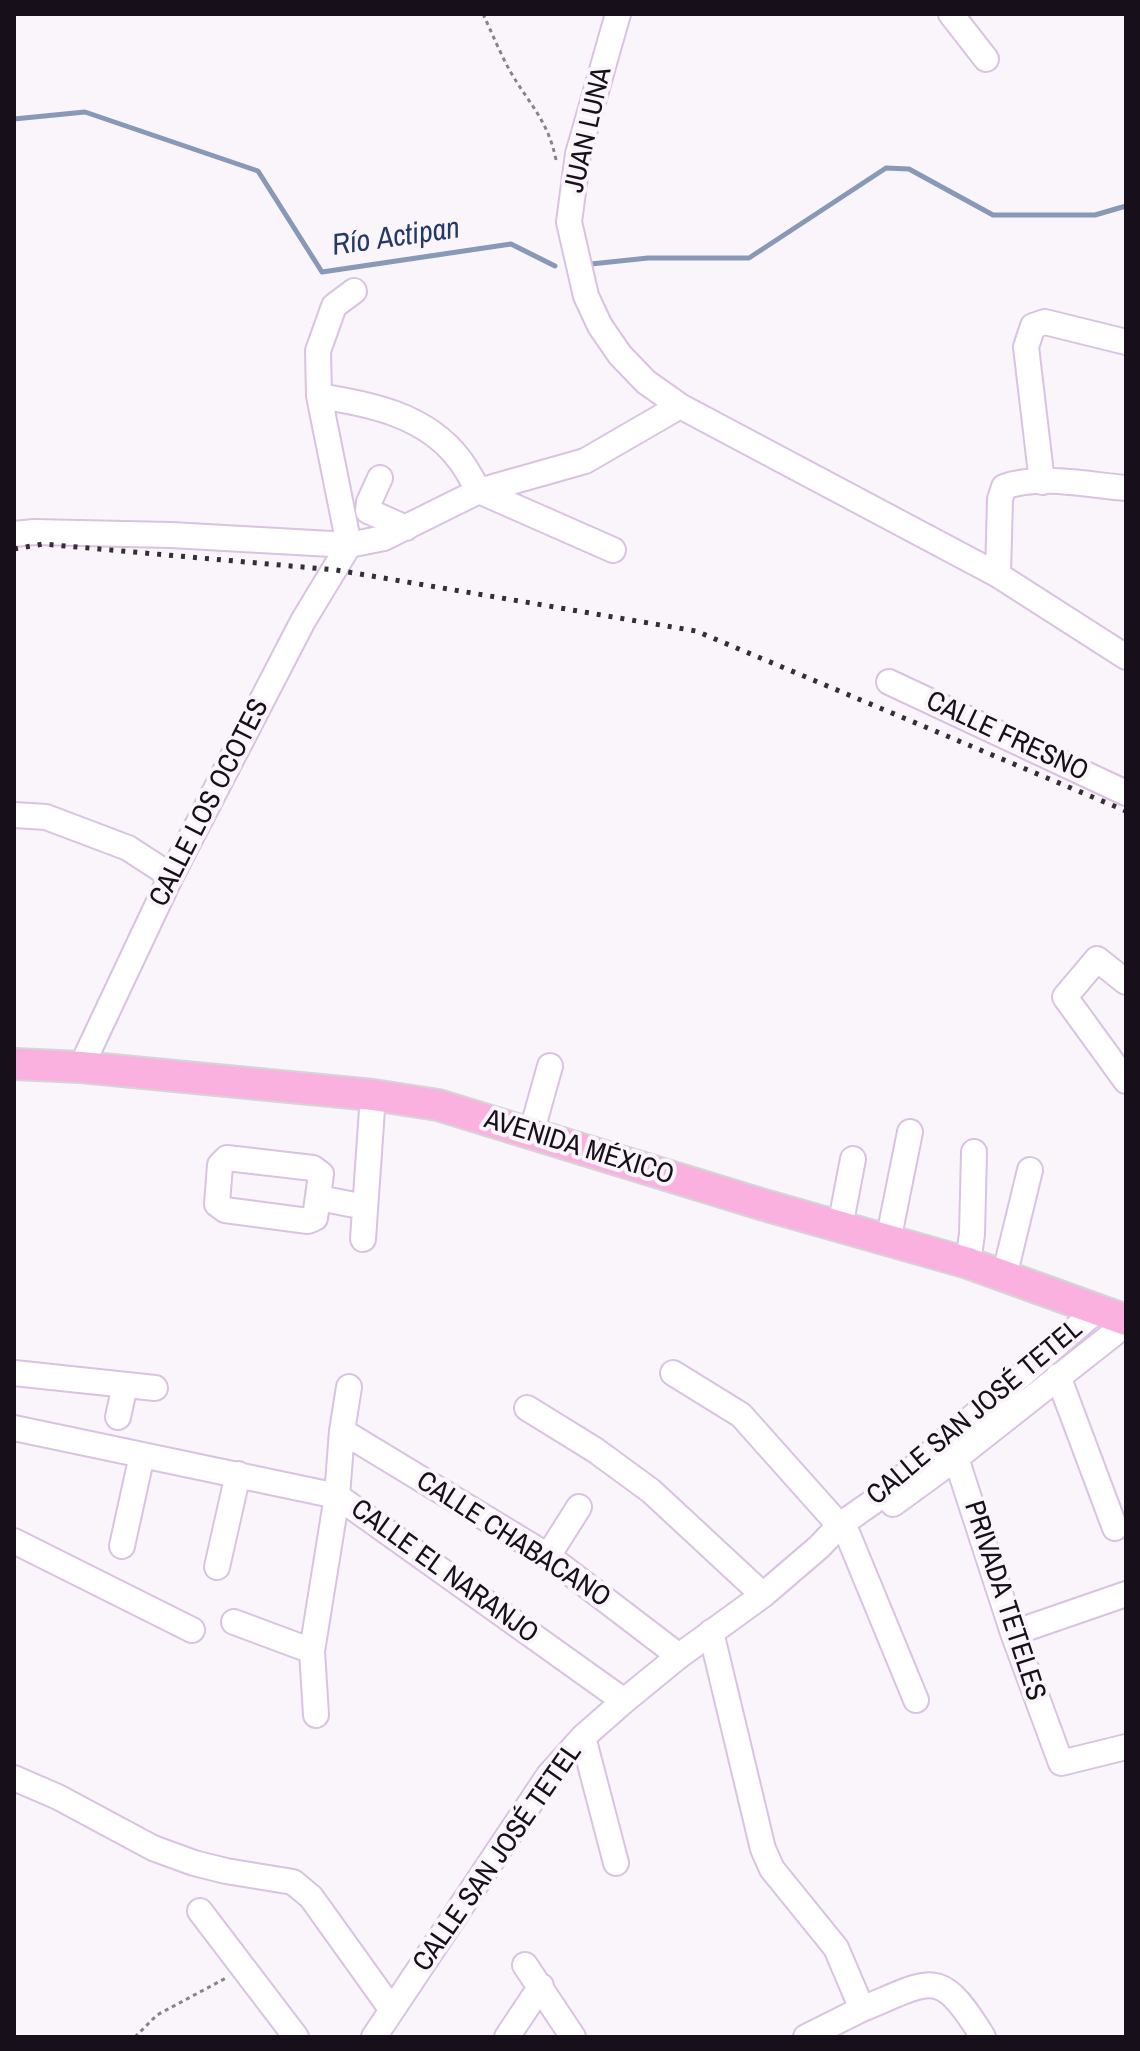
<!DOCTYPE html>
<meta charset="utf-8">
<style>
body{margin:0}
#map{position:relative;width:1140px;height:2051px;overflow:hidden;background:#faf5fb;font-family:"Archivo Narrow",sans-serif}
canvas{display:block}
.frame{position:absolute;inset:0;border:16px solid #170f1a;pointer-events:none}
</style>
<div id="map">
<canvas width="1140" height="2051"></canvas>
<div class="frame"></div>
</div>
<script>
const ctx = document.querySelector('canvas').getContext('2d');
ctx.lineJoin = 'round';
function trace(path, color, width, dash) {
  ctx.strokeStyle = color;
  ctx.lineWidth = width;
  ctx.lineCap = dash ? 'butt' : 'round';
  ctx.setLineDash(dash || []);
  ctx.stroke(path);
}
function write(font, color, halo, rows, align = 'center') {
  ctx.font = font + ' "Archivo Narrow",sans-serif';
  ctx.lineWidth = 8;
  ctx.setLineDash([]);
  ctx.textBaseline = 'middle';
  ctx.strokeStyle = halo;
  ctx.fillStyle = color;
  for (const [text, x, y, turn = 0] of rows) {
    ctx.save();
    ctx.translate(x, y);
    ctx.rotate((+turn || 0) * Math.PI / 180);
    ctx.textAlign = isNaN(turn) ? turn : align;
    if (halo) ctx.strokeText(text, 0, 0);
    ctx.fillText(text, 0, 0);
    ctx.restore();
  }
}
trace(new Path2D(`
 M14,119L85,112L258,171L322,272L511,244L555,266
 M591,264L648,258H749L886,168L909,169L993,215H1095L1126,206`), '#8899b7', 5);
const minor = new Path2D(`
 M618,14L578,154L569,222L586,296L600,326L620,355L646,382L680,406L998,575L1126,657
 M951,14L986,59
 M319,396C370,404 426,415 459,459C467,469 472,480 479,491
 M380,478L369,502L368,511L406,528
 M1042,482L1026,347L1033,326L1045,322L1126,342
 M479,491L613,550
 M14,534L34,532L171,535L349,545L384,538L479,491L585,461L680,406
 M349,545L319,396L318,351L334,306L354,291
 M998,575L1000,499L1004,487C1040,474 1088,485 1126,488
 M889,682L1126,793
 M14,815L46,817L128,848L171,876
 M1126,982L1097,959L1065,997L1126,1081
 M81,1067L171,876L303,621L349,545
 M531,1134L550,1066
 M227,1158L313,1168L321,1174L315,1218L308,1221L225,1210L217,1204L220,1165Z
 M319,1198L365,1207
 M840,1227L853,1159
 M363,1239L373,1095
 M888,1241L910,1132
 M968,1263L972,1234L974,1152
 M1004,1277L1030,1170
 M14,1373L155,1388
 M673,1373L741,1415L848,1535L916,1700
 M1058,1376L1115,1528
 M527,1408L595,1450L651,1491L763,1595
 M118,1417L125,1385
 M14,1428L337,1496L624,1701
 M342,1431L548,1556L679,1656
 M947,1438L956,1458L1013,1633L1061,1763L1126,1747
 M893,1504L956,1458L1126,1324
 M14,1541L192,1630
 M122,1546L142,1455
 M548,1556L579,1507
 M217,1567L238,1474
 M234,1622L312,1651
 M711,1632L763,1849L772,1869L836,1948L862,2009L806,2037
 M1013,1633L1126,1594
 M316,1715L312,1651L337,1496L342,1431L349,1387
 M583,1737L616,1863
 M14,1778L58,1797L153,1848L194,1863L226,1871L293,1882L311,1897L392,2010
 M200,1911L296,2037
 M525,1965L573,2037
 M862,2009C933,1980 939,1966 983,2037
 M374,2037L549,1775L583,1737L624,1701L679,1656L763,1595L819,1547L840,1525L877,1499L1096,1311
 M507,2037L541,1986`);
const major = new Path2D(`
 M14,1064L81,1067L373,1095L438,1105L764,1205L968,1263L1126,1320`);
trace(minor, '#d9c2e2', 28);
trace(major, '#d5d4d6', 34);
trace(new Path2D(`
 M483,14C492,33 500,53 510,71C529,104 548,120 556,160
 M135,2037L157,2015L226,1978`), '#88828a', 3, [4, 4]);
trace(minor, '#fff', 24);
trace(major, '#fab1df', 30);
trace(new Path2D(`
 M14,549L43,544L336,570L696,631L1126,811`), '#352d37', 5, [4, 8]);
write('28px', '#170f1a', '#faf5fb', [
 ["JUAN LUNA",589,130,-77],
 ["CALLE FRESNO",1007,737,25],
 ["CALLE LOS OCOTES",210,803,-63],
 ["AVENIDA MÉXICO",579,1148,17],
 ["CALLE SAN JOSÉ TETEL",975,1413,-40],
 ["CALLE CHABACANO",513,1540,33],
 ["CALLE EL NARANJO",444,1572,36],
 ["PRIVADA TETELES",1004,1601,72],
 ["CALLE SAN JOSÉ TETEL",498,1858,-55]
]);
write('italic 30px', '#243a64', '#faf5fb', [
 ["Río Actipan",396,238,-8]
]);
</script>
